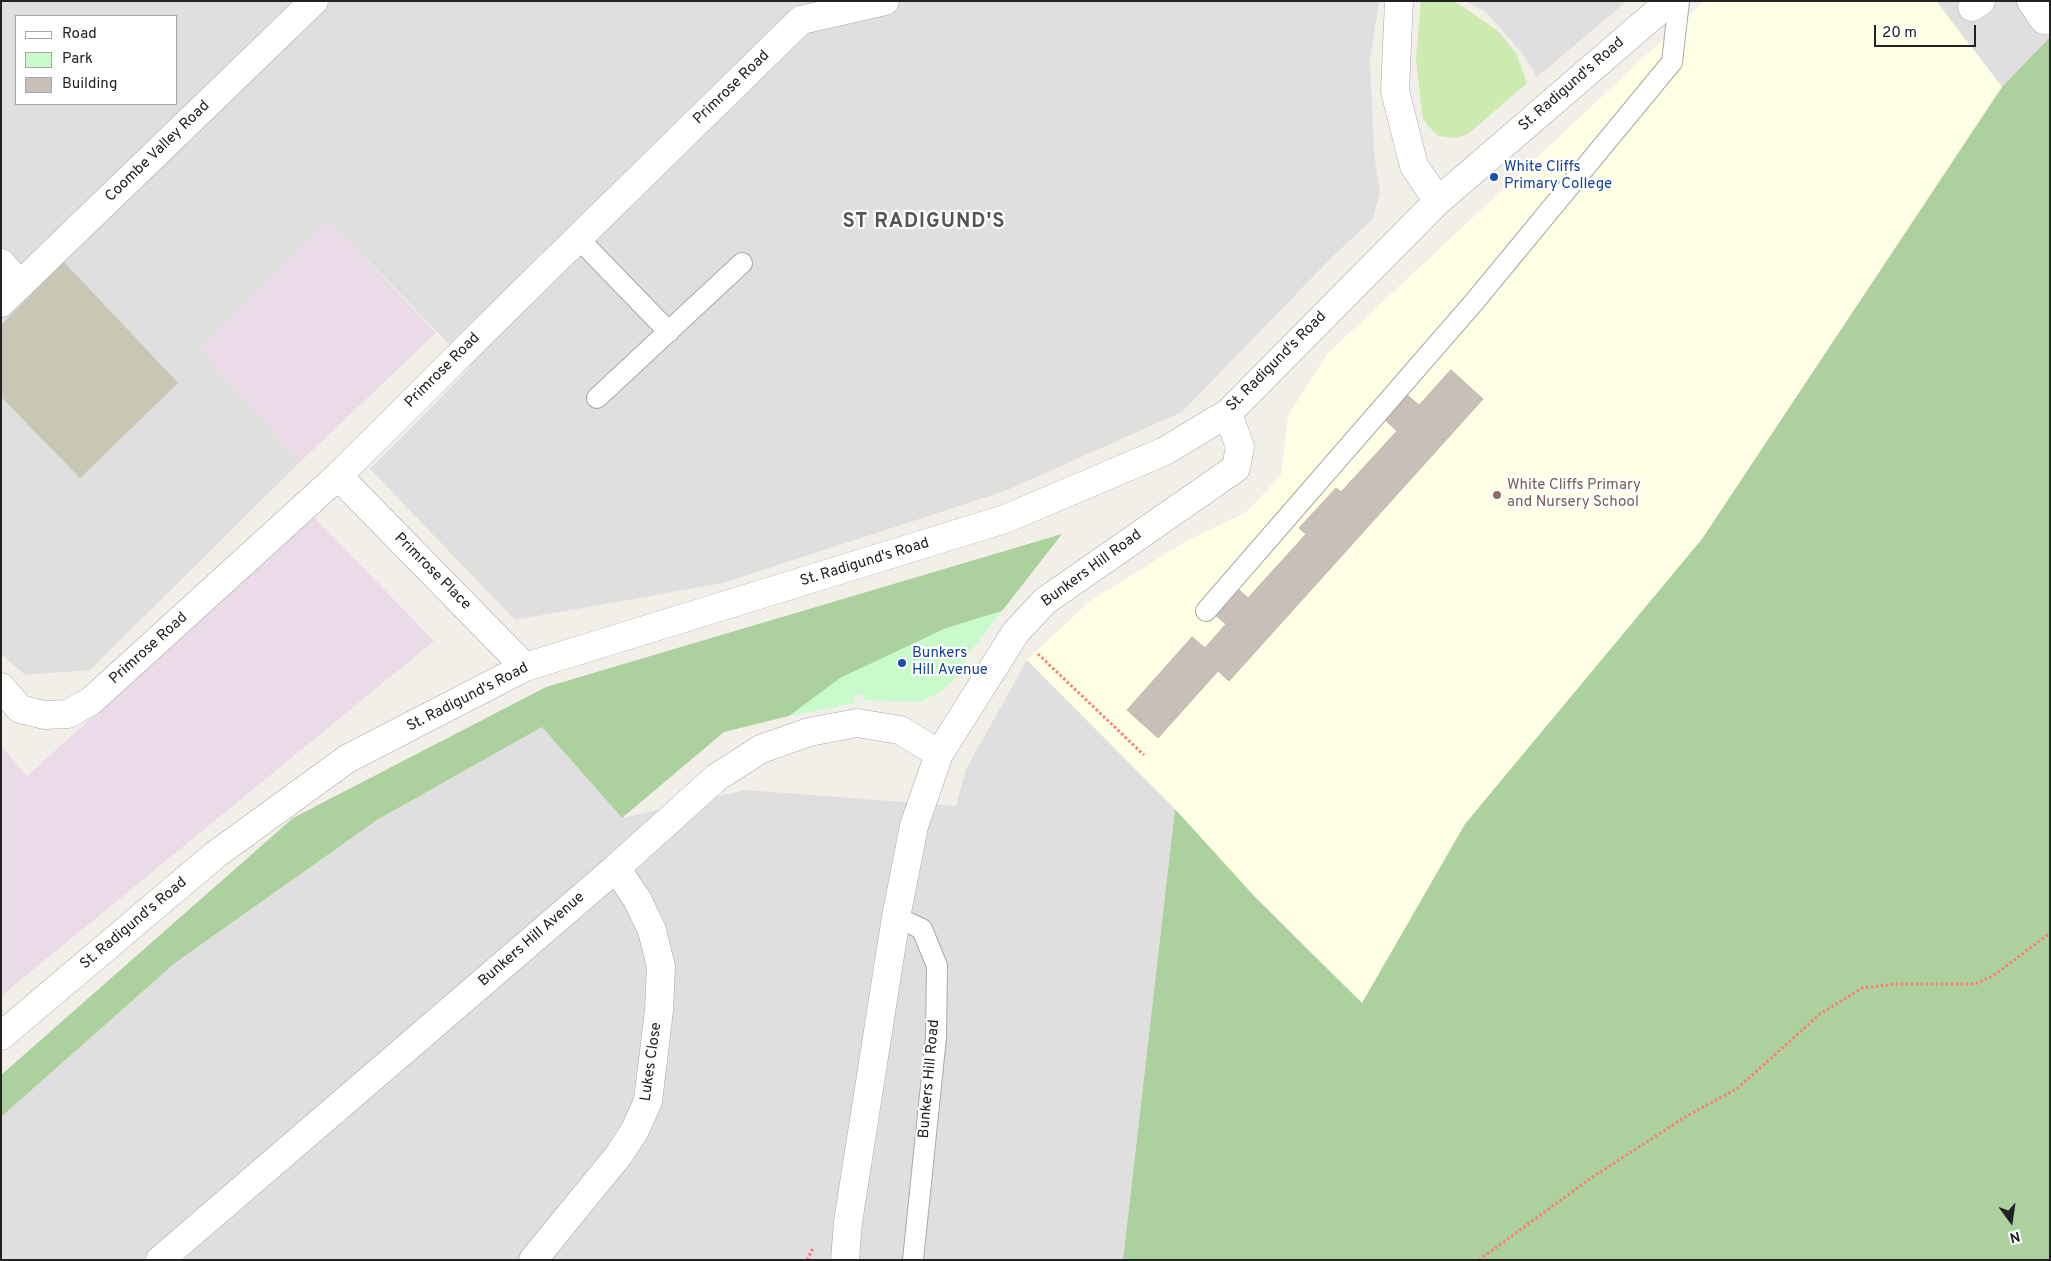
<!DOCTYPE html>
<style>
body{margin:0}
#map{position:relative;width:2051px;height:1261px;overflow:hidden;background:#f2efe9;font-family:Overpass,sans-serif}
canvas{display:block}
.frame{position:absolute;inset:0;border:2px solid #222;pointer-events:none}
.legend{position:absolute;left:15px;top:15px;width:162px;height:90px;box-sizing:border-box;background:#fff;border:1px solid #a7a7a7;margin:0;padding:6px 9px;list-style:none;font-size:15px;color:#222}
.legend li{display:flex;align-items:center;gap:10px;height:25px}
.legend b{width:25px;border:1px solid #a7a7a7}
.north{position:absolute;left:1986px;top:1196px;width:50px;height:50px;-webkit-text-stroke:4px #fff;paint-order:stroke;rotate:166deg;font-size:14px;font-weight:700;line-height:20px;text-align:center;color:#222}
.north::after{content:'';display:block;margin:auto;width:18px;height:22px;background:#222;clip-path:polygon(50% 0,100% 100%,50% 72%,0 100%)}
.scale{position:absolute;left:1874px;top:25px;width:102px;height:22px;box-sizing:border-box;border:2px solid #222;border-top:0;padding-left:6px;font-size:15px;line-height:18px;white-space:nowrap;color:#222;-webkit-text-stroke:4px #fff;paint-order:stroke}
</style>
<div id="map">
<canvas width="2051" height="1261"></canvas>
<div class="frame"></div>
<ul class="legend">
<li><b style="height:6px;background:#fff"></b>Road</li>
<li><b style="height:14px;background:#c8facc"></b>Park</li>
<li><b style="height:14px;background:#c7bfb8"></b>Building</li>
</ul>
<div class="north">N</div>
<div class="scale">20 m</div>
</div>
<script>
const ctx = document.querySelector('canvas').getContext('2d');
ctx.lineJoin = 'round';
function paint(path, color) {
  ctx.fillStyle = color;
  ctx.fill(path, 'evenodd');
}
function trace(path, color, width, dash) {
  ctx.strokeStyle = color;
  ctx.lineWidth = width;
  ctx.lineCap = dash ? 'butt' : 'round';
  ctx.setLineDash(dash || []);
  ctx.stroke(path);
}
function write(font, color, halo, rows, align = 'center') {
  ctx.font = font + ' Overpass,sans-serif';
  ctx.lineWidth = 4.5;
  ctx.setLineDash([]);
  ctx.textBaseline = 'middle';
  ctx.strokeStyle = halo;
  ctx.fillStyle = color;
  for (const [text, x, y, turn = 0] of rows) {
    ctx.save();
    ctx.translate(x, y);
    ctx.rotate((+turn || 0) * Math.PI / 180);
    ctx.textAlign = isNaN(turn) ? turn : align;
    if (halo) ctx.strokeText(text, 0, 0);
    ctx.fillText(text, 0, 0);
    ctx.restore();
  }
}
paint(new Path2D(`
 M1,1H1379L1370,60L1374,153L1380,192L1373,219L1332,257L1182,412L1005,491L723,583L515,620L370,469L471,367L329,220L200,349L300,462L90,670L25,675L1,654ZM16,16H176V104H16Z
 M1466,1H1627L1537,77L1522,53L1486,12Z
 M1936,1H2050V37L2002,87Z
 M1027,660L1175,809L1123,1260H1V1117L175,963L377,820L542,727L622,818L746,790L956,806L966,769Z`), '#e0dfdf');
paint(new Path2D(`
 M329,220L436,333L300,462L200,349Z
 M313,516L434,641L1,996V746L27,776Z`), '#ebdbe8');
paint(new Path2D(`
 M1704,1H1936L2002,87L1702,539L1465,824L1362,1003L1255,897L1175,809L1027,660L1089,602L1186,541L1245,513L1281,476L1288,416L1327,354Z`), '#ffffe5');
paint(new Path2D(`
 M64,262L178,383L80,478L1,397V325Z`), '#c7c7b4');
paint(new Path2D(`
 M1421,1H1453L1462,6L1499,32L1516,53L1527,83L1467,135L1453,138L1438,136L1429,127L1423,119L1416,60Z`), '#cdebb0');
paint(new Path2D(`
 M2050,37V1260H1123L1175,809L1255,897L1362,1003L1465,824L1702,539L2002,87Z
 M1062,534L1002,611L944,629L789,716L724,732L622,818L542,727L377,820L175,963L1,1117V1075L293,818L546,687Z`), '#add19e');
paint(new Path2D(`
 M1002,611L970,652L957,677L940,692L920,702L865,700L863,694L854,696L855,703L789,716L840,678L944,629Z`), '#c8facc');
const building = new Path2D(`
 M1451,370L1483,399L1229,681L1218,671L1158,738L1127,710L1192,637L1205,648L1226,624L1214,614L1237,588L1248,598L1306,534L1299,528L1336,488L1341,492L1397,431L1384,419L1406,394L1419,405Z`);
paint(building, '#c7bfb8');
trace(building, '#c4b6ab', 1);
const service = new Path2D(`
 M578,238L669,332
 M597,398L742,263
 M1206,611L1475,301L1672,62L1679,1
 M896,917L922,929L937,966L936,1037L913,1260`);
const minor = new Path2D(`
 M1399,1L1395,91L1414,166L1438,201
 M2031,1L2044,20
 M1972,7L1981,1
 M1,263L20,285
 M1,303L314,1
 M338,476L525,667
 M1,687L20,709L44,715L68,714L91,701L338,476L514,301L801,20L885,1
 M1,1036L215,855L347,759L525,667L1005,519L1165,451L1228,413L1438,201L1670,1
 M160,1260L616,868L717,777L761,749L809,732L857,723L900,730L939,754
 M533,1260L618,1156L635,1130L648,1101L659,1010L661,967L652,930L637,899L616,868
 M845,1260L848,1222L896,917L914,826L939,754L1016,632L1045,601L1236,468L1240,447L1228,413`);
trace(service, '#a9a9a9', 22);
trace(minor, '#a9a9a9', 29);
trace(new Path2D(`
 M1038,654L1144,755
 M807,1260L813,1248
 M1479,1260L1591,1178L1685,1117L1738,1088L1820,1014L1862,988L1896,984H1975L1993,976L2050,933`), '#fa8072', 3, [2.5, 2.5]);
trace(service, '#fff', 20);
trace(minor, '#fff', 28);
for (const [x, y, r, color] of [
 [1494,177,5,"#1a4fb4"],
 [1497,495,5,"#8d6e63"],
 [902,663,5,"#1a4fb4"]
]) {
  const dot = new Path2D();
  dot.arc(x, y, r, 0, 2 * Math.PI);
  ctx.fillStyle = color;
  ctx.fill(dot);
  trace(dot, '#fff', 2);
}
write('15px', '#222', '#fff', [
 ["St. Radigund's Road",1572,85,-41],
 ["Primrose Road",732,88,-44],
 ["Coombe Valley Road",158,152,-44],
 ["St. Radigund's Road",1277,362,-45],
 ["Primrose Road",443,371,-45],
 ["St. Radigund's Road",865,563,-17],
 ["Bunkers Hill Road",1092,569,-36],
 ["Primrose Place",432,572,45],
 ["Primrose Road",149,649,-42],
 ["St. Radigund's Road",468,698,-27],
 ["St. Radigund's Road",134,924,-40],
 ["Bunkers Hill Avenue",532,940,-41],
 ["Lukes Close",652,1062,-82],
 ["Bunkers Hill Road",930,1079,-85]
]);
write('15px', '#164399', '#fff', [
 ["White Cliffs",1504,168],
 ["Primary College",1504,185],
 ["Bunkers",912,654],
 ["Hill Avenue",912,671]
], 'left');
write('15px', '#785e54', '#fff', [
 ["White Cliffs Primary",1507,486],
 ["and Nursery School",1507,503]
], 'left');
ctx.letterSpacing = '1px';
write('bold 20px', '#555', '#fff', [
 ["ST RADIGUND'S",924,223]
]);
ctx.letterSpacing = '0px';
</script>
